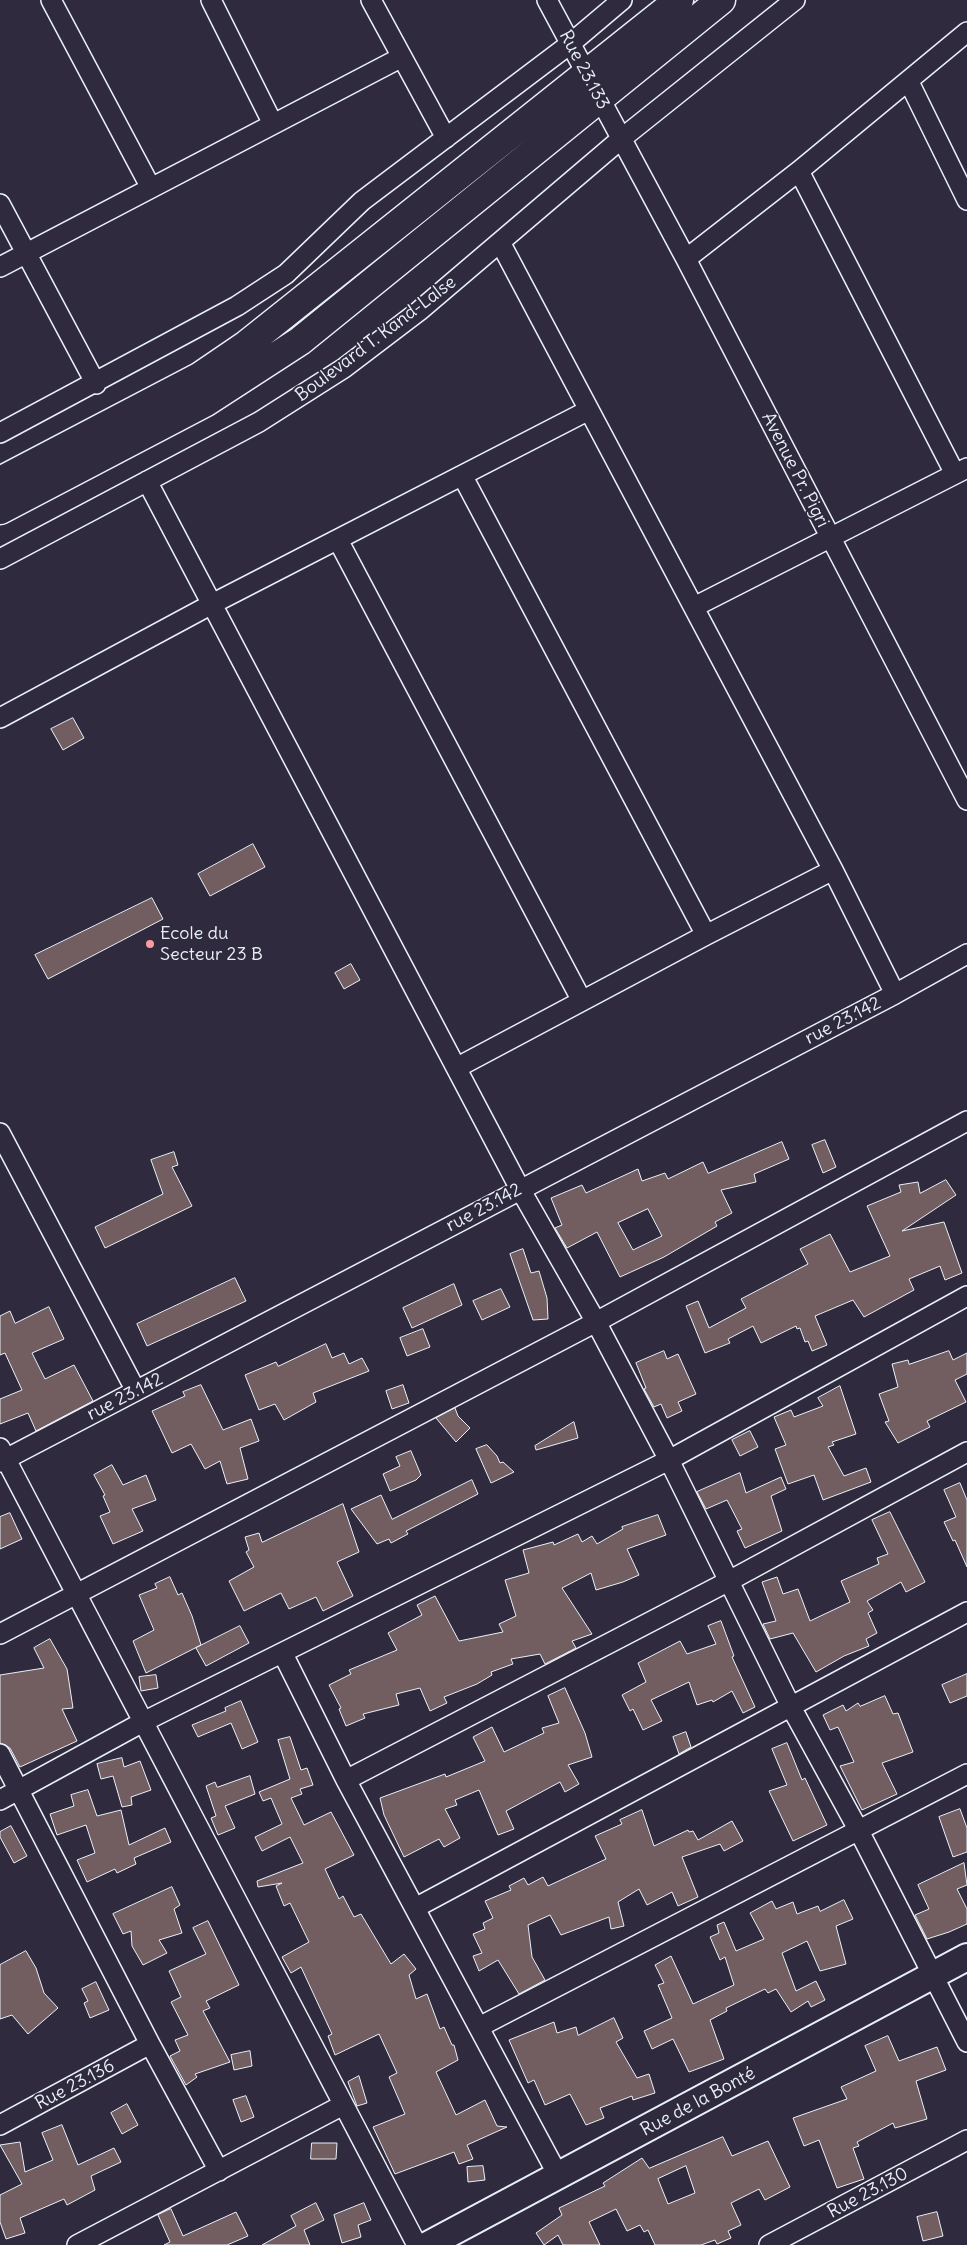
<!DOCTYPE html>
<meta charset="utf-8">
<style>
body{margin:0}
canvas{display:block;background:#2f2a3d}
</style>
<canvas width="967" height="2245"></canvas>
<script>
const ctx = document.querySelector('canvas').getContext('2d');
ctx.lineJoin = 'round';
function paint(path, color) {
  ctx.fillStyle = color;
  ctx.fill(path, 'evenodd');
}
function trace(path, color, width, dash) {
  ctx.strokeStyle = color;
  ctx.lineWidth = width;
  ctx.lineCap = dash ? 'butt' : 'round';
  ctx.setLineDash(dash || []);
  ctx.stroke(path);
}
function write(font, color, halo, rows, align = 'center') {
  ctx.font = font + ' Delius,sans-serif';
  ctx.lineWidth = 4;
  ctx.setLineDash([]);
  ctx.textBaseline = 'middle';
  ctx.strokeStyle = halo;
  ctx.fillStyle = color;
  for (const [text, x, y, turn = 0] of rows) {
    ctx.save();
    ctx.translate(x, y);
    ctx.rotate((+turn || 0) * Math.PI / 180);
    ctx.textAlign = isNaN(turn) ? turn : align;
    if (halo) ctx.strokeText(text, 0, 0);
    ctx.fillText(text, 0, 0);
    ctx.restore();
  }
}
const building = new Path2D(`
 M73,718L84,738L63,750L51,729Z
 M253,844L265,867L210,896L198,874Z
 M152,898L163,919L48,979L35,955Z
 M351,964L360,980L344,989L335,973Z
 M825,1140L836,1167L823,1173L812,1145Z
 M782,1142L789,1159L754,1174L756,1182L721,1190L732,1213L715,1222L717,1226L664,1257L620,1277L597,1232L567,1248L555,1228L562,1225L551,1198L582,1185L586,1193L638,1169L642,1181L665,1173L668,1179L703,1162L708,1173ZM648,1209L662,1236L633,1250L618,1223Z
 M174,1152L178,1165L172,1167L192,1206L105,1248L95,1227L163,1194L151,1160Z
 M946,1180L956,1195L902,1231L944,1222L962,1273L945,1280L940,1266L909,1279L914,1290L864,1317L853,1300L815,1316L827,1345L812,1351L808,1341L805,1342L800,1328L797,1329L796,1326L761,1343L753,1326L728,1339L730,1343L705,1353L686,1306L698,1301L709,1328L746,1308L741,1299L808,1264L800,1249L830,1234L850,1272L890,1256L867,1206L901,1192L899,1185L918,1182L920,1193Z
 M523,1249L531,1273L539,1271L547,1298L548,1319L533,1320L510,1254Z
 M235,1278L246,1301L147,1346L137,1324Z
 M454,1284L462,1305L412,1328L403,1308Z
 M501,1289L510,1307L482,1320L473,1301Z
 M49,1307L64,1339L32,1353L45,1379L74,1365L93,1401L36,1431L28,1413L0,1424V1399L22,1390L5,1353L0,1355V1316L10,1311L15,1323Z
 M423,1329L430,1347L407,1356L400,1338Z
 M326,1344L332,1358L344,1353L349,1364L362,1358L369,1371L313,1393L316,1402L284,1420L275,1404L259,1410L245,1375L276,1362L278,1366Z
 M664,1351L667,1359L678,1354L696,1394L678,1402L682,1411L667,1418L661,1404L654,1407L644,1389L646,1388L636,1363Z
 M949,1351L953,1360L967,1353V1374L955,1380L966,1402L927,1421L930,1427L898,1443L885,1422L889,1421L879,1394L898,1387L892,1364L908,1360L909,1364Z
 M201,1385L223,1430L251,1419L259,1441L240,1448L248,1479L227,1484L220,1461L205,1469L191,1444L172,1453L152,1411L185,1396L183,1392Z
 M403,1385L409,1403L392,1409L386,1391Z
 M840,1386L856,1434L832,1442L834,1445L828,1447L844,1476L866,1468L871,1482L823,1500L814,1475L788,1484L775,1449L786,1445L774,1417L791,1410L794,1417L823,1406L818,1398Z
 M455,1408L458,1416L470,1428L456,1442L436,1418Z
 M574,1422L578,1438L536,1450L535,1446Z
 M750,1431L758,1447L740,1456L732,1440Z
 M487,1445L497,1456L500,1463L503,1462L514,1472L491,1483L476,1449Z
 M411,1451L421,1475L416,1480L390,1491L383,1474L400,1466L396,1457Z
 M112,1465L123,1485L146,1475L156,1500L132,1509L143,1531L113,1544L100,1516L110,1512L103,1496L105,1495L94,1475Z
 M740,1473L746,1493L781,1477L786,1489L771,1496L782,1531L745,1548L737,1531L742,1529L727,1500L706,1509L697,1492Z
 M472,1480L478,1494L406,1531L408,1534L391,1543L389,1539L377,1544L351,1509L381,1495L392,1519Z
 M960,1483L967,1500V1567L955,1540L953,1541L944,1522L956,1517L944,1490Z
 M343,1504L359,1552L337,1562L353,1596L323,1611L316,1597L289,1609L281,1593L244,1611L229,1581L254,1567L246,1552L249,1550L245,1537L259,1533L262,1542Z
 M890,1512L925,1582L906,1592L901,1582L867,1601L873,1610L868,1613L877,1633L866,1639L869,1646L844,1656L816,1672L793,1633L770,1639L763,1624L776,1621L762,1582L777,1577L783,1594L798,1589L810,1621L850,1602L841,1581L879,1564L877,1558L888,1554L872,1520Z
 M10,1513L22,1539L0,1549V1517Z
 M658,1515L666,1535L627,1549L639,1575L623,1582L596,1590L591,1573L562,1588L592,1634L572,1641L576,1648L545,1664L540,1654L511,1659L513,1664L491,1672L492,1675L477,1684L444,1697L447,1703L430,1711L420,1688L396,1694L399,1705L363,1714L365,1718L346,1726L339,1709L341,1708L329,1685L351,1674L349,1670L397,1650L388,1633L422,1615L417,1605L435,1596L459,1641L503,1632L499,1624L516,1616L505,1580L529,1573L523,1550L553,1542L554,1545L578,1534L582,1542L592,1536L597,1544L623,1529L622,1527Z
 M170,1577L178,1595L182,1593L192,1616L201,1645L146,1673L133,1641L154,1630L139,1595L157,1588L155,1584Z
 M721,1621L734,1656L732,1657L755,1707L743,1713L732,1691L713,1702L712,1700L697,1705L689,1682L651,1700L662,1721L643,1730L633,1709L630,1711L622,1695L646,1682L638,1663L680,1641L687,1654L716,1644L708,1626Z
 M240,1626L249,1643L206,1666L196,1648Z
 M50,1639L67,1669L73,1708L62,1709L77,1741L20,1767L10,1748L0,1743V1675L44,1668L34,1648Z
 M967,1674V1696L950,1703L942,1685Z
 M156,1675L158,1688L141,1691L139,1677Z
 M565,1688L585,1733L592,1757L568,1765L579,1784L565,1792L560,1782L506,1811L514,1829L498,1835L479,1790L455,1800L457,1805L445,1809L460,1838L444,1847L439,1839L404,1857L384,1815L380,1798L445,1774L446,1777L485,1761L473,1737L492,1727L504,1752L544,1733L542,1728L559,1723L548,1696Z
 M885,1696L893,1714L898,1713L913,1752L882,1763L897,1794L862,1810L840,1766L854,1762L838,1727L830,1730L823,1715L843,1705L846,1711L858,1703L860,1706Z
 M241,1701L258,1742L242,1749L231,1723L198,1737L192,1725L226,1711L225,1708Z
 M686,1732L691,1747L679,1754L673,1737Z
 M290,1737L301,1770L307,1768L313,1785L300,1789L302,1794L291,1798L304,1825L331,1812L354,1855L325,1869L339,1899L343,1896L354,1917L361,1914L391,1964L404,1954L416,1969L409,1975L416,1999L427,1994L440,2029L444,2027L452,2045H454L458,2060L436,2072L456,2115L485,2100L497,2126L507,2127L467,2145L473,2159L459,2164L454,2152L395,2174L373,2127L405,2114L389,2077L397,2073L379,2034L335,2055L328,2036L332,2034L301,1967L291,1973L282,1957L309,1942L290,1903L284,1906L276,1886L282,1883L258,1887L257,1881L303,1863L290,1837L262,1851L255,1837L282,1824L271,1798L263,1801L259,1792L290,1779L278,1740Z
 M787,1743L802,1780L805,1778L827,1825L793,1841L769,1791L787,1785L772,1749Z
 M122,1758L124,1767L140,1761L151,1790L131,1797L132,1805L122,1807L113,1776L101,1779L97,1764Z
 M250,1776L255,1794L225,1806L235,1828L218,1835L211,1818L216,1816L206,1786L215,1782L217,1787Z
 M88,1790L97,1816L121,1810L129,1845L165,1828L171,1842L134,1858L136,1864L117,1873L115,1869L87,1882L77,1860L95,1853L86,1825L57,1835L50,1814L74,1806L71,1795Z
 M960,1809L967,1828V1852L953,1857L939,1817Z
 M642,1810L654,1846L688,1830L689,1832L693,1831L698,1840L732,1821L743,1841L724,1851L720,1844L682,1857L698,1897L678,1906L672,1892L647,1905L639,1889L618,1902L624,1926L611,1929L609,1917L561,1935L550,1915L528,1925L532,1957L545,1980L519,1994L498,1960L479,1971L473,1956L482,1953L473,1934L485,1929L483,1923L493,1918L485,1901L511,1890L509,1886L524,1878L528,1885L543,1877L548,1886L606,1859L595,1836L622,1824L620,1820Z
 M11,1826L27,1856L14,1863L0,1837V1832Z
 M964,1863L967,1885L957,1889L967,1909V1924L949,1932L927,1939L915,1915L929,1909L918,1885Z
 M172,1887L180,1905L174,1909L182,1933L159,1940L167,1953L143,1965L132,1946L131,1931L123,1934L113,1914Z
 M844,1900L853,1919L836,1926L846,1964L820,1971L807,1941L782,1953L796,1991L816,1981L825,2000L811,2007L808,2001L791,2012L776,1989L768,1993L765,1989L726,2008L727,2011L710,2020L724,2059L689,2072L673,2039L652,2049L644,2031L672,2018L658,1985L664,1983L655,1965L671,1956L693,2004L734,1985L725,1957L720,1960L710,1937L719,1933L717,1925L724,1922L736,1951L764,1939L750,1913L772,1901L776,1909L793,1902L797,1914L818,1906L820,1911Z
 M208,1921L239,1985L206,2001L210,2008L203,2011L230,2062L195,2074L197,2077L186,2085L170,2056L180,2051L175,2040L188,2035L171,2002L181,1997L169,1971L206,1954L193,1928Z
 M26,1951L36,1968L44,1993L58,2008L28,2034L12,2015L0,2019V1965Z
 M96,1982L109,2010L90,2018L84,2003L88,2001L82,1989Z
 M614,2018L623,2038L616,2042L637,2078L649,2074L655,2093L633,2100L632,2096L600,2108L604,2118L586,2125L570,2094L545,2105L534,2080L528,2083L509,2040L554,2022L557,2033L576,2027L578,2035Z
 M888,2036L899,2061L937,2047L946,2070L916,2081L927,2119L895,2128L893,2123L857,2142L859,2146L853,2148L864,2179L837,2188L819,2140L804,2146L793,2118L847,2099L841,2087L876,2071L865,2046Z
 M250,2051L252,2066L234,2070L231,2055Z
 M359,2076L367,2103L357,2106L348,2082Z
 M246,2096L254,2117L241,2122L233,2100Z
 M127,2104L138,2125L122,2134L111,2113Z
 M62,2125L78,2165L114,2148L121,2162L91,2176L95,2190L67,2205L64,2199L20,2218L25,2233L6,2239L0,2222V2195L22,2184L0,2145L20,2142L25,2172L53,2160L42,2133Z
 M723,2137L732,2156L768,2141L790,2187L765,2200L759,2189L731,2203L741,2225L728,2231L731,2238L717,2244L715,2240L701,2245H655L648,2230L644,2232L640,2225L627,2231L616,2209L589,2222L600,2245H563L558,2235L544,2245L536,2233L562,2215L559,2208L605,2186L603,2183L642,2158L649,2168ZM686,2166L695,2193L668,2204L658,2179Z
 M312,2143H337L336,2159H311Z
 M483,2166L485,2180L468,2182L467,2167Z
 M316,2203L324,2220L304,2230L310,2245H262L296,2226L291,2216Z
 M364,2203L371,2220L358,2225L361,2237L342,2243L334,2215Z
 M171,2209L183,2236L236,2212L248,2236L227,2245H164L170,2242L158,2215Z
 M937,2212L943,2236L923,2241L917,2217Z`);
paint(building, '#725d60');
trace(building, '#e8f1f8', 1);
const street = new Path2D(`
 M51,0L151,188
 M211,0L273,124
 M371,0L446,138
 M547,0L686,259L967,800
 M909,82L967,200
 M799,171L955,474
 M0,204L96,384
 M501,244L833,870L895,994
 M686,259L799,171L967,32
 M0,267L402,57
 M0,433L237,306L286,274L362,201L570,44L622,0
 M463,477L706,935
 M147,481L520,1189L596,1322L669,1460L791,1707L859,1831L967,2042
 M338,540L582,1001
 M0,559L259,422L344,368L419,311L621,139L795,0
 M694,607L967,468
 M0,718L212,604L589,410
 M458,1067L706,935L833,870
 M0,1133L136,1391
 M0,1448L417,2245
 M0,1462L895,994L967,954
 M0,1634L596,1322L967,1121
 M283,1654L346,1780L559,2177
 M0,1754L150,2044L219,2171
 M346,1780L729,1581L967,1452
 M0,1800L143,1722L669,1460L967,1296
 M415,1908L967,1612
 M479,2027L967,1774
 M0,2125L150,2044
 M77,2245L343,2105
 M769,2245L967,2140`);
const secondary = new Path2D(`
 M428,2245L967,1957`);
const primary = new Path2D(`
 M0,481L199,377L246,345L679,0
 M0,510L206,402L300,341L721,0`);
trace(street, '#e8f1f8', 22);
trace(secondary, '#e8f1f8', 30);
trace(primary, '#e8f1f8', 31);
trace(street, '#2f2a3d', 19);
trace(secondary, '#2f2a3d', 26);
trace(primary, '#2f2a3d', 28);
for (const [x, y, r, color] of [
 [150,944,5,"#ff9aa2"]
]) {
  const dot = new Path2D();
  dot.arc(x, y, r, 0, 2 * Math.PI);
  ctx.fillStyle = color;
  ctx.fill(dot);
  trace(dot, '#2f2a3d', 2);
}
write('18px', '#e8f1f8', '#2f2a3d', [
 ["Rue 23.133",584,70,62],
 ["Boulevard T. Kand-Lalse",376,339,-37],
 ["Avenue Pr. Pigri",795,470,63],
 ["rue 23.142",843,1021,-27],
 ["rue 23.142",484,1208,-28],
 ["rue 23.142",125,1397,-27],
 ["Rue 23.136",75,2085,-28],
 ["Rue de la Bonté",698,2102,-28],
 ["Rue 23.130",868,2193,-28]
]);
write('18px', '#e8f1f8', '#2f2a3d', [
 ["Ecole du",160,934],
 ["Secteur 23 B",160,955]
], 'left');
</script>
